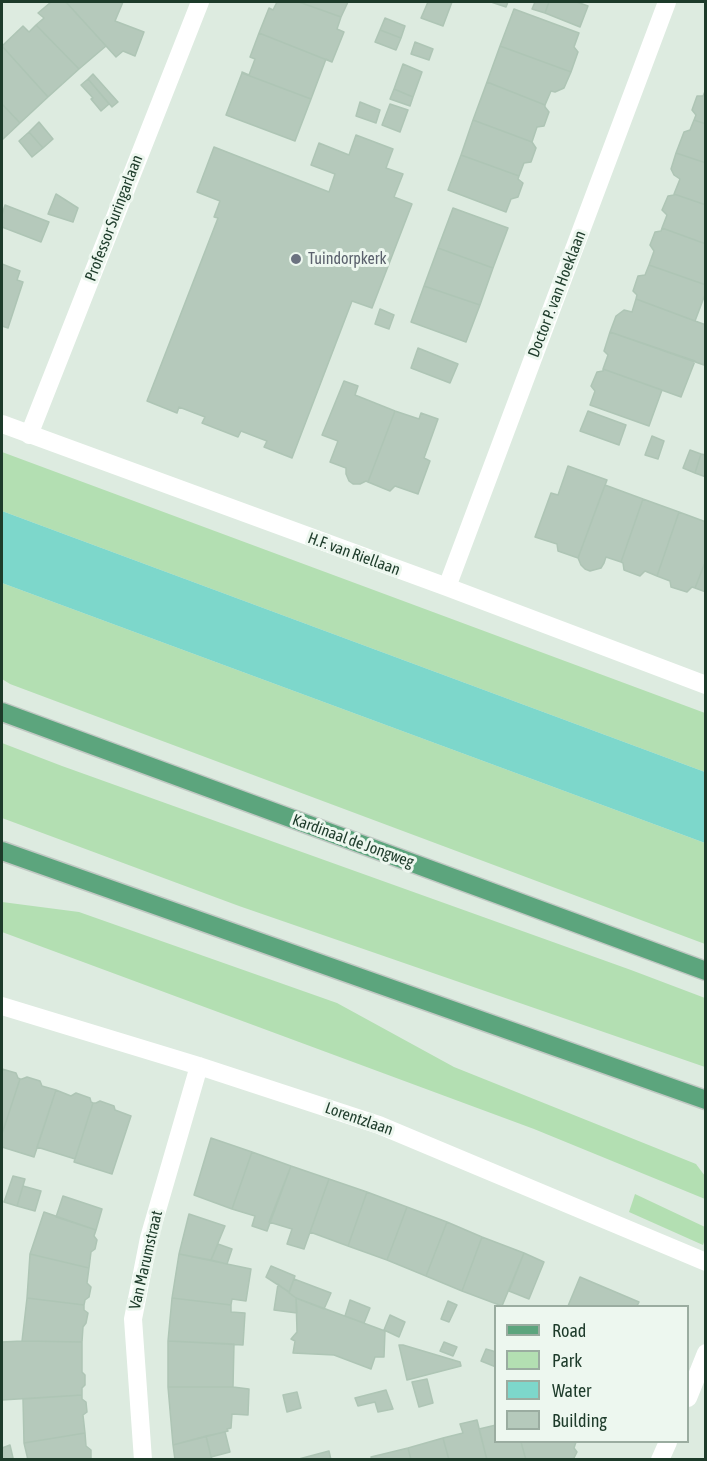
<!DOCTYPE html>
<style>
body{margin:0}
#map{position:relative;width:707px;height:1461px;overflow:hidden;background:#ddebe0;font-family:"Asap Condensed",sans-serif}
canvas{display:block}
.frame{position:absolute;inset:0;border:3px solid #1d3b2a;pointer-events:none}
.legend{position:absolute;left:494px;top:1305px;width:195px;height:138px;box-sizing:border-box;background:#edf7ef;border:2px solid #9aaca0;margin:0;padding:8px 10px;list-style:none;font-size:18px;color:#1d3b2a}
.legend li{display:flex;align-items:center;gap:12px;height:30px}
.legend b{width:30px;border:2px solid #9aaca0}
</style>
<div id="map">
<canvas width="707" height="1461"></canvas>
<div class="frame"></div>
<ul class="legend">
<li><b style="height:8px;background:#5ca57d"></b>Road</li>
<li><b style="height:16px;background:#b3dfb2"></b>Park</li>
<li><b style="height:16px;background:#7dd7cb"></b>Water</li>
<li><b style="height:16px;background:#b5c9bb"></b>Building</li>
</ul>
</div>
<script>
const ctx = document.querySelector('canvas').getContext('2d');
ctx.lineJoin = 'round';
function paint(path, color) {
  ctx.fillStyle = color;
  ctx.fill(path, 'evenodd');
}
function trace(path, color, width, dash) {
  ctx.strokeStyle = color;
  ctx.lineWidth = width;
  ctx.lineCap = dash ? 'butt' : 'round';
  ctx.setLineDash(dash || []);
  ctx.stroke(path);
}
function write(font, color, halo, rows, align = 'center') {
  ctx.font = font + ' "Asap Condensed",sans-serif';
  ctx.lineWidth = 6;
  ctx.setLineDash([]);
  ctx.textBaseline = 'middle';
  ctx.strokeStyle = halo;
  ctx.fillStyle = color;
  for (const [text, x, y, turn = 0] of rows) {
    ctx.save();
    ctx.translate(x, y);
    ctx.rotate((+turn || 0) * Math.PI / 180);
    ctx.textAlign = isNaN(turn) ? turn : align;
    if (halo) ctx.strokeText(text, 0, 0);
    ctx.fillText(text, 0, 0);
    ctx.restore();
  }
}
paint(new Path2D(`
 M2,452L705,713V772L2,511Z
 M2,583L705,843V944L10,684L2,679Z
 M2,743L62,766L631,970L705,998V1067L239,906L2,818Z
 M2,902L79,912L337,1003L454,1067L696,1164L705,1176V1199L534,1129L2,932Z
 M635,1194L705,1227V1239L703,1245L629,1212Z`), '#b3dfb2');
paint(new Path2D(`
 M2,511L705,772V843L2,583Z`), '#7dd7cb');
const building = new Path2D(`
 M51,2H66L106,46L79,69L36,25L44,18L38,13Z
 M66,2H123L115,21L144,32L135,56L123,51L116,57Z
 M277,2H299L341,17L337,29L344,32L332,62L259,33L269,8L273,10Z
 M299,2H348L341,17Z
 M428,2H452L443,26L421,18Z
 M491,2H508L506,7Z
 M535,2H549L545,13L532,9Z
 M549,2H577L588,6L580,27L545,13Z
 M514,9L579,33L574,47L578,52L571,72L500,46Z
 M385,18L405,26L401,38L380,30Z
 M36,25L79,69L48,97L2,46L23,26L29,32Z
 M380,30L401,38L396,50L375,42Z
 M259,33L332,62L326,59L311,99L242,73V72L249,75L255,59L250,57Z
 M415,42L433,49L429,60L411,54Z
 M2,46L48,97L20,123L2,104Z
 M500,46L571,72L564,88L555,92L551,91L545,105L487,82Z
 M403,64L422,72L413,97L394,89Z
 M242,73L311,99L295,141L226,115Z
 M93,74L118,102L112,107L88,79Z
 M88,79L109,104L101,111L91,99L93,98L81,85Z
 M487,82L545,105V107L549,112L544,126L537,127L532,142L473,120Z
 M394,89L413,97L410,106L390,99Z
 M706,89V124L694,120L696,115L692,110L697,96H703Z
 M360,102L380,110L376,123L356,116Z
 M2,104L20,123L2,140Z
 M390,104L408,110L400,132L382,125Z
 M473,120L532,142L536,148L531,162L524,163L519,176L461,155Z
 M694,120L706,124V163L676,153L684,132L690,130Z
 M39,122L53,139L43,148L29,132Z
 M29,132L43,148L32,157L19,141Z
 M356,135L393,149L386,168L403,174L394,197L412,204L372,308L352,301L292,458L264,447L267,441L241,431L238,437L202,423L205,417L179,407L177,413L147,401L218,218L214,217L220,201L197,192L214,147L329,192L335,174L311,165L319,143L349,155Z
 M676,153L706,163V205L674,194L680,179L674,175L671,169Z
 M461,155L519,176L518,179L523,183L518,197L511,199L506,212L448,190Z
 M56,194L78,208L73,222L48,214Z
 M674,194L706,205V244L662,228L667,215L662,210L668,196L674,195Z
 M5,205L49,222L41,242L2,227V215Z
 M453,208L508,228L493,268L438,248Z
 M662,228L706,244V285L649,265L654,251L650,245L655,232L661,231Z
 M438,248L493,268L480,305L424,286Z
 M2,264L20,271L17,280L23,282L8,328L2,326Z
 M649,265L706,285V292L695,321L636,299L637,295L633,291L638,276L645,275Z
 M424,286L480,305L466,342L411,322Z
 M636,299L706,325V359L704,365L610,332L616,316L624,310L632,312Z
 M380,309L394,315L389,329L375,324Z
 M610,332L695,361L681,397L603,369L608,355L604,351Z
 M418,348L458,364L450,383L411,368Z
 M603,369L662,390L649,426L590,405L595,391L591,386L597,372L603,371Z
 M344,381L358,386L355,395L395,411L368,482L366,481L360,484H353L349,481L346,474V468L330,462L338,441L322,435Z
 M395,411L419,419L421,413L438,419L424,458L430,461L418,494L395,486L390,491L368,482Z
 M588,411L626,425L619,445L580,431Z
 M652,436L664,441L658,459L645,455Z
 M690,450L701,454L695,473L683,468Z
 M701,454L706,455V477L695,473Z
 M568,466L607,480L578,558L558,551L557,544L535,537L551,493L558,495Z
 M605,485L643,499L621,562L606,557L604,563L601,568L590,571L585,569L581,565L578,558Z
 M643,499L679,512L657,576L645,571L640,576L624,570L623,563L621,562Z
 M679,512L706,522V560L695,588L692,587L687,592L671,587L670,581L657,576Z
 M706,560V592L695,588Z
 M2,1069L16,1073L18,1078L20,1079L2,1134Z
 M27,1077L40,1081L42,1086L56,1090L34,1157L2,1147V1134L20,1079H22Z
 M56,1090L71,1096L76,1093L90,1098L91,1102L93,1103L75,1159L37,1147Z
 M100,1101L114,1106L115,1110L131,1116L112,1174L74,1162L93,1103H96Z
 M211,1138L252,1152L232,1209L194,1195Z
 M252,1152L291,1166L267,1231L252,1226L255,1216L232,1209Z
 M291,1166L329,1179L304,1249L287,1244L292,1229L269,1222Z
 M13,1176L25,1179L17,1206L4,1202Z
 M329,1179L367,1192L348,1246L310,1232Z
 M23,1186L41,1191L35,1211L17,1206Z
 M367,1192L407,1207L387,1260L348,1246Z
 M63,1196L102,1209L96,1230L56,1217Z
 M407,1207L447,1222L426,1276L387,1260Z
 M44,1212L96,1230L94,1236L97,1240L95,1249L91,1252L89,1268L30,1254Z
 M189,1214L225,1226L211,1260L179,1254Z
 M447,1222L482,1237L462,1291L426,1276Z
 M482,1237L524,1253L502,1306L462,1291Z
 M218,1244L232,1249L227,1264L211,1260Z
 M524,1253L544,1262L529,1299L509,1291Z
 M30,1254L89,1268L87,1283L91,1287L89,1297L85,1300L84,1305L27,1298Z
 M179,1254L251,1269L246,1301L232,1299L231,1305L172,1298Z
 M271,1266L295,1276L289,1292L266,1277Z
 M580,1277L639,1302L637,1306H568Z
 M294,1279L331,1293L324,1309L296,1298L289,1293Z
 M278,1284L296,1298L297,1313L274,1310Z
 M27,1298L84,1305V1310L88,1313L86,1323L83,1327L82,1342L22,1341Z
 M172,1298L231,1305V1312L245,1313L243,1345L168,1341Z
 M296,1298L385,1331L384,1357H375L371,1369L334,1355L293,1353L295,1341L291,1339L297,1332Z
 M350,1300L370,1308L364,1323L345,1316Z
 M448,1301L457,1305L449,1322L441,1319Z
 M390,1315L405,1322L399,1337L384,1330Z
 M22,1341L82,1342V1372L85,1375V1385L82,1388V1395L2,1400V1342Z
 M168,1341L234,1344L233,1387H168Z
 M444,1342L457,1347L453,1356L440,1351Z
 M399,1345H403L460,1362L461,1366L407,1380Z
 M486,1349L496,1352V1367L481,1361Z
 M427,1379L433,1403L419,1407L412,1382Z
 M168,1387H233L249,1389L248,1415L232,1414L231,1428L227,1429L228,1431L173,1445Z
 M386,1390L393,1409L378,1412L375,1402L358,1406L355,1398Z
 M297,1392L301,1408L287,1412L283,1395Z
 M82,1395V1399L86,1402L87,1412L83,1415L85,1433L24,1443L23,1399Z
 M477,1420L487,1460H449L443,1438L463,1433L460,1424Z
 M496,1425V1442H521L526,1460H487L479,1429Z
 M225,1432L230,1452L211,1457L206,1436Z
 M85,1433L86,1446L91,1450V1460H28L24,1443Z
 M206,1436L212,1460H175L173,1445Z
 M443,1438L449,1460H411L408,1448Z
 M521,1442H576L574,1448L577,1452L573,1460H526Z
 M10,1445L13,1458L2,1460V1448Z
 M408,1448L411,1460H372L371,1457Z
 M329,1451L331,1460H295Z`);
paint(building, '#b5c9bb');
trace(building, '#aec5b5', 1.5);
const major = new Path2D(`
 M2,712L706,971
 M2,851L706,1100`);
trace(major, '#c0c8c3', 21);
trace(new Path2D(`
 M2,424L447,587L706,685
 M29,435L200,2
 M447,587L667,2
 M2,1006L199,1066L379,1125L706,1262
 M688,1398L706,1353
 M143,1460L133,1319L149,1238L199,1066
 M660,1460L668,1442`), '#fff', 18);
trace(major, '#5ca57d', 18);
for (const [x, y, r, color] of [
 [296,259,6,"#6b7280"]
]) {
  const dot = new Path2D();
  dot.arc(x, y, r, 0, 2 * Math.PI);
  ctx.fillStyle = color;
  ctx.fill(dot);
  trace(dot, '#edf7ef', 2);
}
write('16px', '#1d3b2a', '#edf7ef', [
 ["Professor Suringarlaan",114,218,-69],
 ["Doctor P. van Hoeklaan",557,294,-69],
 ["H.F. van Riellaan",354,554,20],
 ["Kardinaal de Jongweg",353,841,20],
 ["Lorentzlaan",359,1119,19],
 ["Van Marumstraat",146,1260,-77]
]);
write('16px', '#5b616d', '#edf7ef', [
 ["Tuindorpkerk",308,259]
], 'left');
</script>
